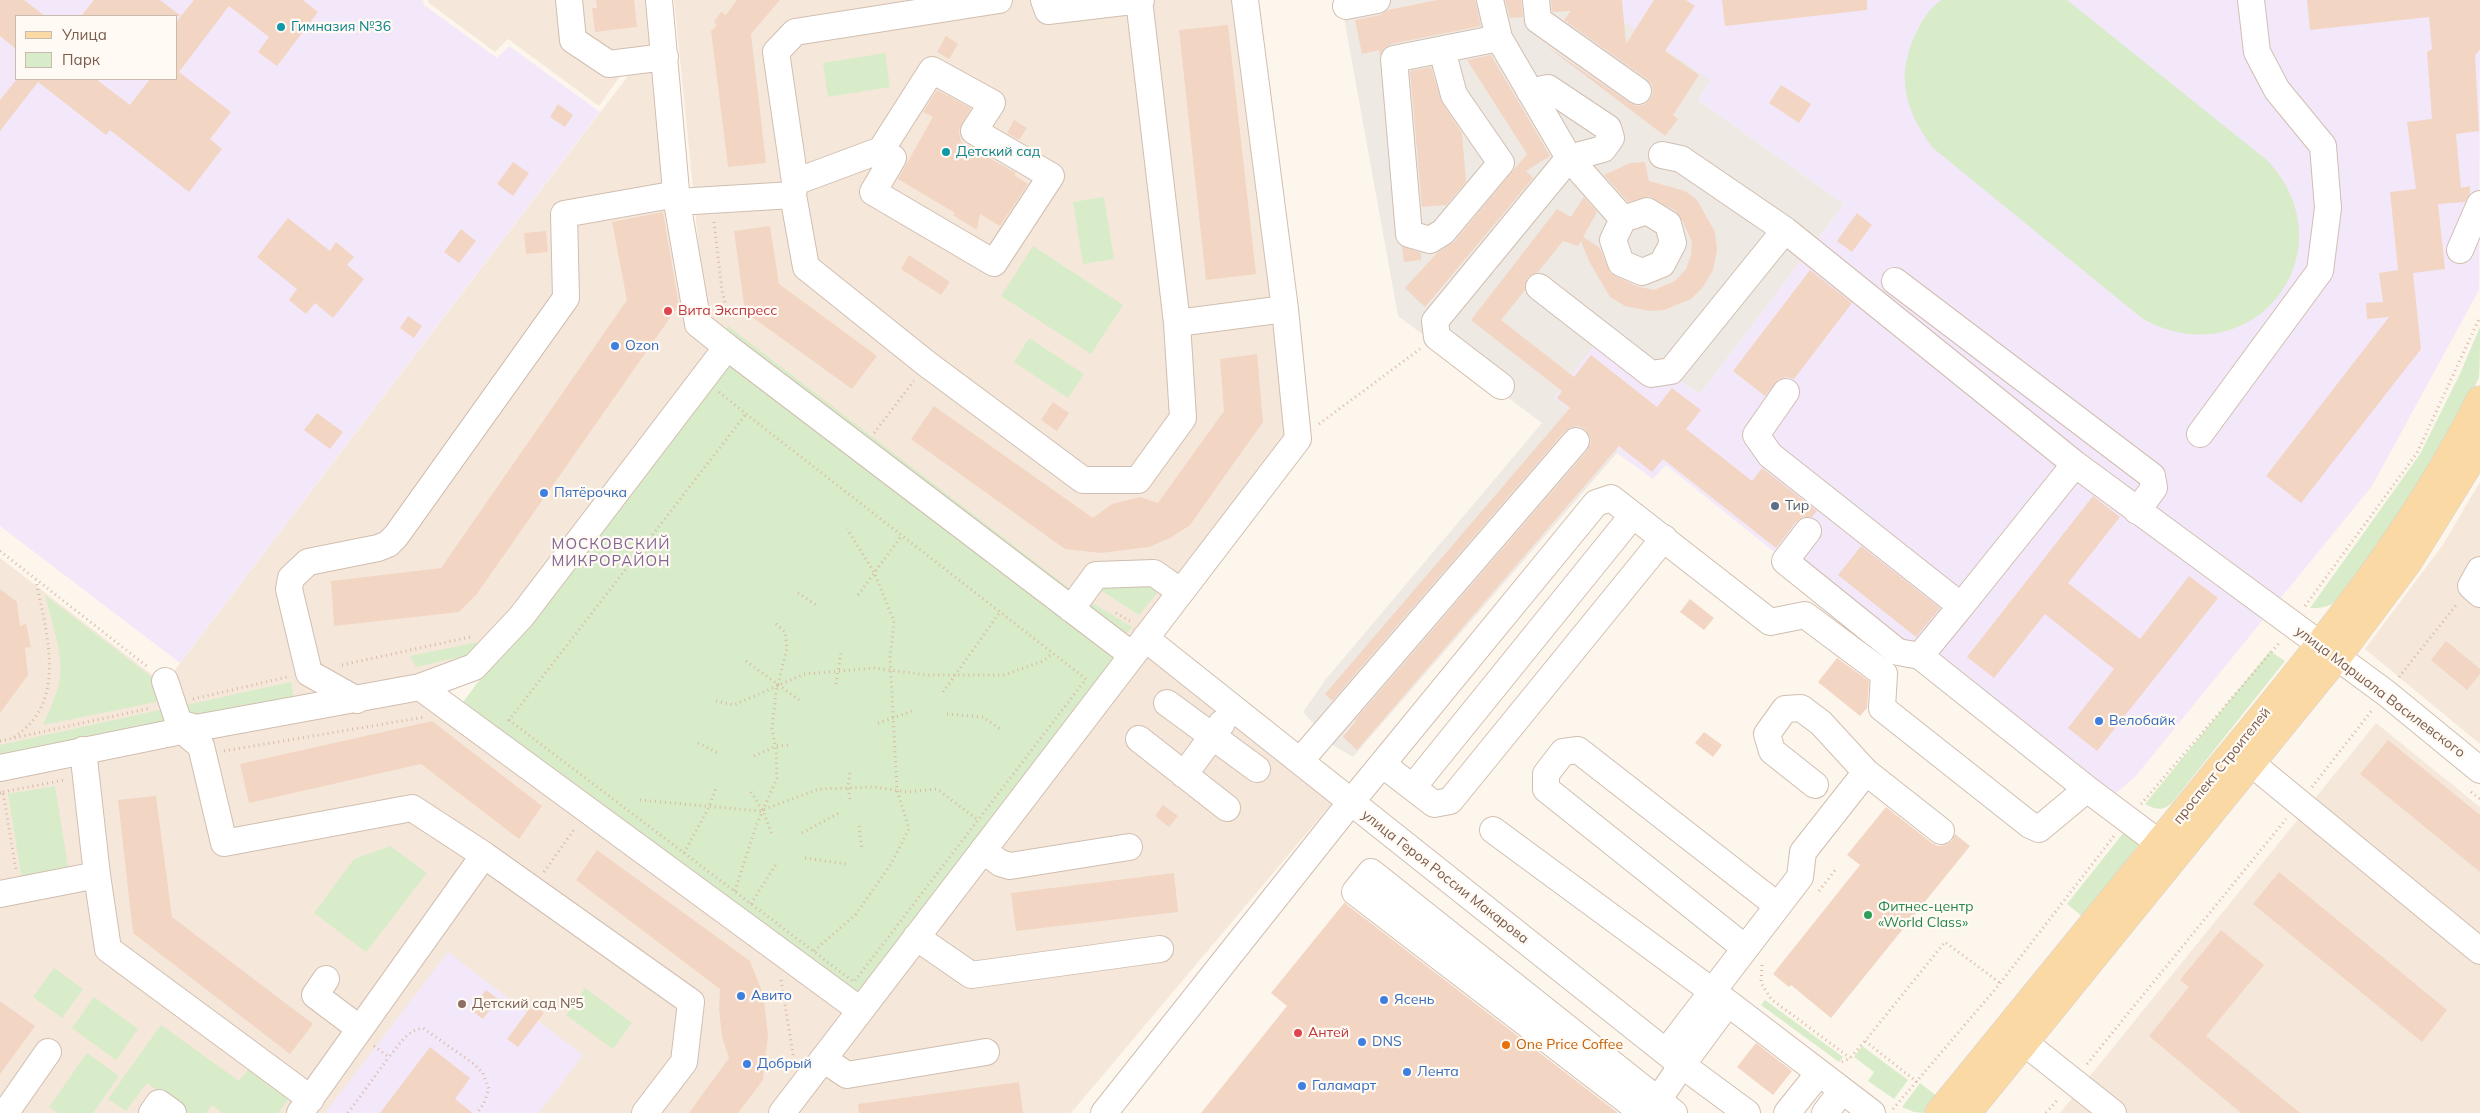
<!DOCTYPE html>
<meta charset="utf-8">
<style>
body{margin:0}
#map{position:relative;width:2480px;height:1113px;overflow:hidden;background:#fdf6ec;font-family:Mulish,sans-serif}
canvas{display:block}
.legend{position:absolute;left:15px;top:15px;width:162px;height:65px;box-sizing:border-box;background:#fffaf3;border:1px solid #cabbb1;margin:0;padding:6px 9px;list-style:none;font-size:15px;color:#7a5c4d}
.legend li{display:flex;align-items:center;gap:10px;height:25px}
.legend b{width:25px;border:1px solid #cabbb1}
</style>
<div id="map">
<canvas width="2480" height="1113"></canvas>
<ul class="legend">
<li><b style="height:6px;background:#fbd9a5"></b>Улица</li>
<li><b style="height:14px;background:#d8ecc9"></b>Парк</li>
</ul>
</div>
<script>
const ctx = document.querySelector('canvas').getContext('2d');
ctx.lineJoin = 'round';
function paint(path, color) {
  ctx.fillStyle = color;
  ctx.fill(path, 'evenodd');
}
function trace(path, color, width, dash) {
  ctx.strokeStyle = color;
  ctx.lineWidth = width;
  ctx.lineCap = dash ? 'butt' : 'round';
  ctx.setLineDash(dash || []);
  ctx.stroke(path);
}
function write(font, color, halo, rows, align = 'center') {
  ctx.font = font + ' Mulish,sans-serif';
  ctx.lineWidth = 4.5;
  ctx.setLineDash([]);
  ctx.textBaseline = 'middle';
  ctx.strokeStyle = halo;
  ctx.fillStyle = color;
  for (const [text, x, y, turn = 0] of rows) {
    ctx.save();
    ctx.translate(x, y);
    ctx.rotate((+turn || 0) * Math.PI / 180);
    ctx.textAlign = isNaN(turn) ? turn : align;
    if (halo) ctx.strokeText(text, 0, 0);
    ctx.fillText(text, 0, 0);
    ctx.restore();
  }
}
paint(new Path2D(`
 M428,0H653L660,50L630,62L599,106L508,39L495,52L429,3Z
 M674,0H1251L1304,436L1131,652L718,328L705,309Z
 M663,64L696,324L723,347L472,665L196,726L168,679L634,68Z
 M2480,482V744L2365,649L2442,546Z
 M0,558L159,680L171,729L0,765Z
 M1155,638L1344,789L1071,1113H790Z
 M420,690L858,1011L779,1113H0V772Z
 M2376,723L2480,807V1113H2060Z`), '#f5e8da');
paint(new Path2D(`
 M1345,0H1583L1605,8L1711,80L1698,100L1844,204L1700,394L1639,355L1617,453L1353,757L1334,746L1303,712L1326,679L1542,423L1398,316L1342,7Z`), '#efe9e4');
paint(new Path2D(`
 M0,0H423L424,5L497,58L509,46L600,112L180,663L0,526ZM16,16H176V79H16Z
 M1583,0H2480L2479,290L2372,486L2135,777L2096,810L1666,465L1653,479L1617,453L1618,449L1554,398L1598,340L1639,355L1700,394L1844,204L1698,100L1710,80L1605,9Z
 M448,952L583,1055L539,1113H325Z`), '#f3e8fa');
paint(new Path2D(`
 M1941,0H2067L2268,161C2352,253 2251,379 2143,319L1933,148C1905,111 1895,76 1916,33C1922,20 1930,8 1941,0Z
 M885,53L890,87L828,97L823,63Z
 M1104,197L1114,259L1083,264L1073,202Z
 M1033,246L1123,305L1091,354L1001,296Z
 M728,326L1073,591L1070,595L726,330Z
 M2480,327C2480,341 2480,364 2479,377C2453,439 2402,514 2361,568C2352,579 2344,596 2332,604C2325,608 2318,608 2310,608L2420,454L2459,376Z
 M1029,338L1084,374L1068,398L1014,362Z
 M727,352L1126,655L861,1008L457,710Z
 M1094,586L1162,587L1139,615Z
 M45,595L157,681L161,701L43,725C48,713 54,701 58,688C66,659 52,624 45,595Z
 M1089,602L1094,604L1132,627L1126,634L1122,632L1086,604Z
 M479,642L478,653L416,667L410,656Z
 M2270,651L2285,661L2172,803C2163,811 2156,810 2145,804Z
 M291,682L295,703L194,723L177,707Z
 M164,709L167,723L0,759V745Z
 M55,786L69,872L22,880L8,794Z
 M2132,822L2147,834L2082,916L2067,904Z
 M390,846L427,873L366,952L314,913L354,859Z
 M54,968L83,989L62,1018L33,997Z
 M585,988L632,1023L613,1049L566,1015Z
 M94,997L138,1029L116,1060L72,1028Z
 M1765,1000L1843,1057L1839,1062L1761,1005Z
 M161,1025L239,1081L248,1070L288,1099L278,1113H222L212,1105L206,1113H189L147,1083L126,1111L108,1099Z
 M1862,1046L1908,1080L1894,1099L1868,1081L1874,1072L1854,1057Z
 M87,1053L119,1076L93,1113H58L49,1107Z
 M1920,1083L1938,1097L1924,1113L1914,1112L1902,1107Z`), '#d8ecc9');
paint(new Path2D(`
 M0,0H24L45,16H16V49L0,36Z
 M94,0H160L181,16H81Z
 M194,0H303L318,12L277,66L258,52L269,37L229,6L179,72L231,112L210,139L222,149L189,192L110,130L106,135L38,82L0,131V100L17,79H96L130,105L150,79H176V22Z
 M596,0H634L637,27L595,32L592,8H597Z
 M737,0H780L751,34L766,163L728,167L711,31L717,25L714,22L721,12L726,15Z
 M1437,0H1475L1481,26L1391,44L1384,48L1380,56L1379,50L1362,54L1355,20L1380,15L1388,10Z
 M1505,0H1521L1523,17L1510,18Z
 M1551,0H1622L1626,44L1654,0H1686L1695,6L1665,51L1699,75L1673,115L1678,119L1665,136L1545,45L1630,103L1636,106L1644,105L1650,99L1653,93L1652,85L1647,79L1564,20L1571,11L1552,12Z
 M1722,0H1867V10L1725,26Z
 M2307,0H2480V50L2475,55L2479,131L2456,134L2461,188L2470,186V193L2465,202L2438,204L2445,269L2413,273L2421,349L2301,503L2266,476L2389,317L2367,319L2366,303L2383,302L2379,273L2398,270L2390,192L2416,189L2407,122L2432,119L2427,52L2432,49L2429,17L2310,30Z
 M1228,25L1256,274L1206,280L1179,30Z
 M946,36L958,44L949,59L937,52Z
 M1491,55L1550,156L1526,171L1533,178L1425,307L1405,288L1437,253L1454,242L1527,154L1467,60Z
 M1431,67L1442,103L1462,133L1466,182L1446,205L1422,207L1410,71Z
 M1781,85L1811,104L1799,123L1769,103Z
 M937,90L971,108L959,130L961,142L1016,173L1014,175L1028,184L1000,226L980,214L977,230L953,215L955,213L898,179L933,117L923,112Z
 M558,104L573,115L565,127L550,117Z
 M1014,120L1027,128L1019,140L1007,133Z
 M513,162L529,173L513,196L497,184Z
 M1645,162L1649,181L1685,191L1697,200L1715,232L1717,250L1713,270L1703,287L1691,299L1664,310L1650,311L1625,306L1610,297L1589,261L1581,241L1578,246L1563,241L1538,272L1528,277L1525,290L1501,320L1574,377L1591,355L1657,407L1672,388L1701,410L1686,429L1752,481L1762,468L1817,511L1812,517H1803L1796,522L1776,548L1663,459L1652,472L1619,446L1357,750L1343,737L1356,721L1355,720L1587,451L1591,444L1590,437L1585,429L1579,426L1572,427L1565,431L1332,701L1325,694L1570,408L1557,398L1562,391L1471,320L1557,209L1571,217L1584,197L1597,212L1583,237L1600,248L1610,273L1636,286L1654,290L1675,281L1686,269L1691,255L1692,242L1682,220L1676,211L1649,196L1628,202L1604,175L1630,163Z
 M663,212L679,305L476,595L459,612L334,626L331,581L441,568L627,300L612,222Z
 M1857,213L1872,225L1852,252L1837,241Z
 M288,218L330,251L336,242L354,257L347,265L364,279L333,318L315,303L306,314L289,300L297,289L257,257Z
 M770,226L779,284L877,356L852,389L745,312L734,231Z
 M461,229L476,241L459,263L444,252Z
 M546,231L548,252L526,254L524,233Z
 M1402,246L1421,253V260L1404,262Z
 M909,255L950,282L941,295L901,269Z
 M1810,270L1852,303L1794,379L1787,377L1779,379L1765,396L1733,371Z
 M408,316L422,326L414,338L400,328Z
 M1257,354L1263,422L1190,525L1170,538L1149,547L1101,553L1065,549L911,439L934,406L1093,518L1112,504L1140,497L1158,503L1224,411L1220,359Z
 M1053,402L1069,413L1057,431L1041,420Z
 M317,413L343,432L330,449L304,430Z
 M2093,496L2120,517L2068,583L2140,639L2189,576L2218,598L2097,751L2068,728L2114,669L2045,614L1994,678L1967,657Z
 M1861,546L1940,608L1916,637L1838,575Z
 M0,589L17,602L20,626L26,624L31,647L25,648L28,675L0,713Z
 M1690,599L1714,618L1704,630L1680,612Z
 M2446,641L2480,669V674L2467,690L2431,660Z
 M1837,658L1869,681L1867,708L1860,716L1818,682Z
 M432,721L542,806L519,839L421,764L249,803L240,764Z
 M1704,732L1722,745L1713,757L1695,743Z
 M2388,740L2480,815V872L2360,774Z
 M156,796L172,917L313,1024L290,1054L133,933L118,800Z
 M1163,805L1178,816L1169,827L1155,816Z
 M1886,807L1932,843L1938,846L1946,845L1952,841L1955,834L1970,846L1831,1018L1791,985L1789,987L1773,974L1860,865L1847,855Z
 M597,850L750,961L763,994L768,1035L763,1080L738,1113H689L729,1058L722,1037L719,1009L720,989L576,880Z
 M2279,872L2447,1010L2422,1042L2253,904Z
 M1174,873L1178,912L1016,931L1011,893Z
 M1345,902L1346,904L1618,1113H1201L1287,1006L1271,993Z
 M2221,930L2264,965L2206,1036L2300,1113H2241L2149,1036L2189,987L2180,980Z
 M486,990L498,999L483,1019L471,1010Z
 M0,1001L35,1026L0,1074Z
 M533,1004L544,1013L518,1047L507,1039Z
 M1756,1043L1792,1071L1773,1095L1737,1067Z
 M430,1047L470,1078L455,1099L473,1113H380Z
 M1019,1082L1023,1113H859L858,1104Z`), '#f3d5c3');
const minor = new Path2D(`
 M569,0L573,40L609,64L665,57
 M999,0L795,32L776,52L795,182L793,195L806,267L927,364L1083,480H1138L1183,418L1177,323L1139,0
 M1044,0L1048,11L1141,0
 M1490,0L1499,38L1569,158L1623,219
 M1536,0L1538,20L1638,91
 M1346,6L1377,0
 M1442,50L1454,95L1501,163L1443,232L1430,240L1409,234L1394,59L1499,38
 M1662,155L1681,159L1785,230L2075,464
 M795,182L881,150L932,70L992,103L974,131L1051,176L994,263L873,192L893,158L881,150
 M677,202L793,195
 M1647,211L1668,224L1673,243L1662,264L1642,272L1621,263L1613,240L1623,219Z
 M2460,250L2480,204
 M1895,281L2152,476L2154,488L2137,511
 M1539,287L1651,374L1671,371L1785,230
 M1177,323L1285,309
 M727,347L1132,655
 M1501,386L1437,337L1435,321L1569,158L1603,149L1611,138L1608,128L1548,88L1530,92
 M1786,392L1756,435L1770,455L1961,606L1920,656L2087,789L2159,843
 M2200,434L2320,271L2328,208L2323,146L2277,90L2257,52L2251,0
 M1808,531L1785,561L1898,652L1920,656
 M2480,570L2471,586L2480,594
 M1961,606L2075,464L2386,693L2480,770
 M1071,609L1096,575L1154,573L1181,592
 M1145,638L1682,1065L1747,1113
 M165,681L179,723L196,728
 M420,687L860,1010
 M357,700L309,673L289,589L291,578L308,562L378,548L388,544L396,536L566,298L564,214L677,194
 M1167,703L1257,769
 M183,731L201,746L224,843L412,808L484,855
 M1139,739L1227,808
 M83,750L97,875L108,949L311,1099
 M1300,761L1576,441
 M2251,763L2480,951
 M1382,764L1434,804L1450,801L1664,538
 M0,768L196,728L420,687L474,667L521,617L727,347L698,324L677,202L659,0
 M1184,775L1222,723
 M1815,785L1772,751L1767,734L1785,709L1801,708L1821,723L1866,772
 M1413,787L1633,515
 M1493,830L1728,1003L1872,1113
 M983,850L1000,863L1010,866L1129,847
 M0,894L97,875
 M916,937L971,975L1160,949
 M1745,948L1546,789V774L1563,752L1578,750L1778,906
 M326,979L315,995L360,1029
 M2025,1043L2113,1113
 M1666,1052L1800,877L1803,852L1866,772L1941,831
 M823,1059L847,1075L986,1052
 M8,1113L6,1112L48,1052
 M152,1113L159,1103L173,1113
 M300,1113L484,855L691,1002L684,1062L645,1113
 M782,1113L1298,439L1285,309L1245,0
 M1104,1113L1351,802L1596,503L1611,498L1770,622L1805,615L1884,674L1882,708L2030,825L2039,829L2087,789
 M1643,1113L1355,892L1371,872L1674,1113
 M1649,1113L1682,1065L1728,1003
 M1787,1113L1819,1073
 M1825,1113L1842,1091`);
const major = new Path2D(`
 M1939,1113C2031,1000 2123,887 2215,774C2312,656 2412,537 2480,400
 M1967,1113L2337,657L2408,562L2480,446`);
trace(minor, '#d1beb0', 28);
trace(major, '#dad1cd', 29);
trace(new Path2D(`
 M714,222L722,291L730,320
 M719,392L746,414
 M746,414L1086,679L854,982L509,720Z
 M1319,424L1420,349
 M874,433L914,381
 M0,551L149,668
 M798,593L818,606
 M858,595L902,535
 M2305,606L2417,453L2480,317
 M1116,613L1130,621
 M746,661L799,700
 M342,665L470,637
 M2399,677L2457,604
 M836,684L841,653
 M943,692L1000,612
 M193,699L287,677
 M716,701L734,705L804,674L874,668L927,675H1004L1043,661L1053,653
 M947,714L983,717L1000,729
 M878,723L913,711
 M14,737C69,702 46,633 36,580
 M0,741L151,708
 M698,743L720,754
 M224,751L425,717
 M754,756L776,746L789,745
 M2312,787L2373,709
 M3,792L64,780
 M751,792L763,811L772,834
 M2471,792L2480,799
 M0,793L3,792L16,870
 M850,799L848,788L850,772
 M640,800L760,811L819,789L875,787L907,792L937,789L978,820
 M2141,804L2280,642
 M859,826L862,850
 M802,833L839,813
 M684,853L709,807L716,788
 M805,858L846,864
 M544,872L575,828
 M735,891L756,826L777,778L776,749L772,728L776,692L787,648L785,632L775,623
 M1819,891L1836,869
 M751,904L776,864
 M814,951L856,914L891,864L909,829L897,790L890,658L894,621L874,572L847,529
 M1762,965L1761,983L1771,999L1850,1058
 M781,980L794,1060
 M374,1046L389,1057C399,1045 407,1030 423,1028L474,1064L483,1073L489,1089L484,1103L477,1113
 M1842,1062L1850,1058L1865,1041
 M2087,1064L2286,819
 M1917,1082L1865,1041L1945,942L2000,983
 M1893,1109L1998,986L2114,836
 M348,1113L389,1057
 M2046,1113L2059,1098`), '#d9b8a5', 3, [1, 4]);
trace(minor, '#fff', 26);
trace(major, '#fbd9a5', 28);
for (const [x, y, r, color] of [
 [281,27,5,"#0f9aa8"],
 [946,152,5,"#0f9aa8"],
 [668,311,5,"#e0444e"],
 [615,346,5,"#3f7fe0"],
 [544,493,5,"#3f7fe0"],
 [1775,506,5,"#5c6f8a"],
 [2099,721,5,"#3f7fe0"],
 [1868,915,5,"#2e9e5b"],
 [741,996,5,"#3f7fe0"],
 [1384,1000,5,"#3f7fe0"],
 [462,1004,5,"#8d6e63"],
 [1298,1033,5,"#e0444e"],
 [1362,1042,5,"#3f7fe0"],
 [1506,1045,5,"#e8710a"],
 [747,1064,5,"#3f7fe0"],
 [1407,1072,5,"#3f7fe0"],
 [1302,1086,5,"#3f7fe0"]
]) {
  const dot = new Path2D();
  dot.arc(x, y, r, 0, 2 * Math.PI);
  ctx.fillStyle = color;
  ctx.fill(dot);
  trace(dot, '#fffaf3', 2);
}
write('14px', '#0d838f', '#fffaf3', [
 ["Гимназия №36",291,27],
 ["Детский сад",956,152]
], 'left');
write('14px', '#be3a42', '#fffaf3', [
 ["Вита Экспресс",678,311],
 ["Антей",1308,1033]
], 'left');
write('14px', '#366cbe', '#fffaf3', [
 ["Ozon",625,346],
 ["Пятёрочка",554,493],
 ["Велобайк",2109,721],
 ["Авито",751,996],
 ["Ясень",1394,1000],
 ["DNS",1372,1042],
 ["Добрый",757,1064],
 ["Лента",1417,1072],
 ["Галамарт",1312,1086]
], 'left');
write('14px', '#4e5e75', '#fffaf3', [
 ["Тир",1785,506]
], 'left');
write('14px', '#7a5c4d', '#fffaf3', [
 ["улица Маршала Василевского",2380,692,37],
 ["проспект Строителей",2222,766,-51],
 ["улица Героя России Макарова",1445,877,38]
]);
write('14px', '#27864d', '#fffaf3', [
 ["Фитнес-центр",1878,907],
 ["«World Class»",1878,923]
], 'left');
write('14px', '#785e54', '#fffaf3', [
 ["Детский сад №5",472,1004]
], 'left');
write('14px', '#c56008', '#fffaf3', [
 ["One Price Coffee",1516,1045]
], 'left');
ctx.letterSpacing = '1px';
write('15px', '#846695', '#fffaf3', [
 ["МОСКОВСКИЙ",611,544],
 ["МИКРОРАЙОН",611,561]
]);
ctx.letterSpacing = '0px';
</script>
